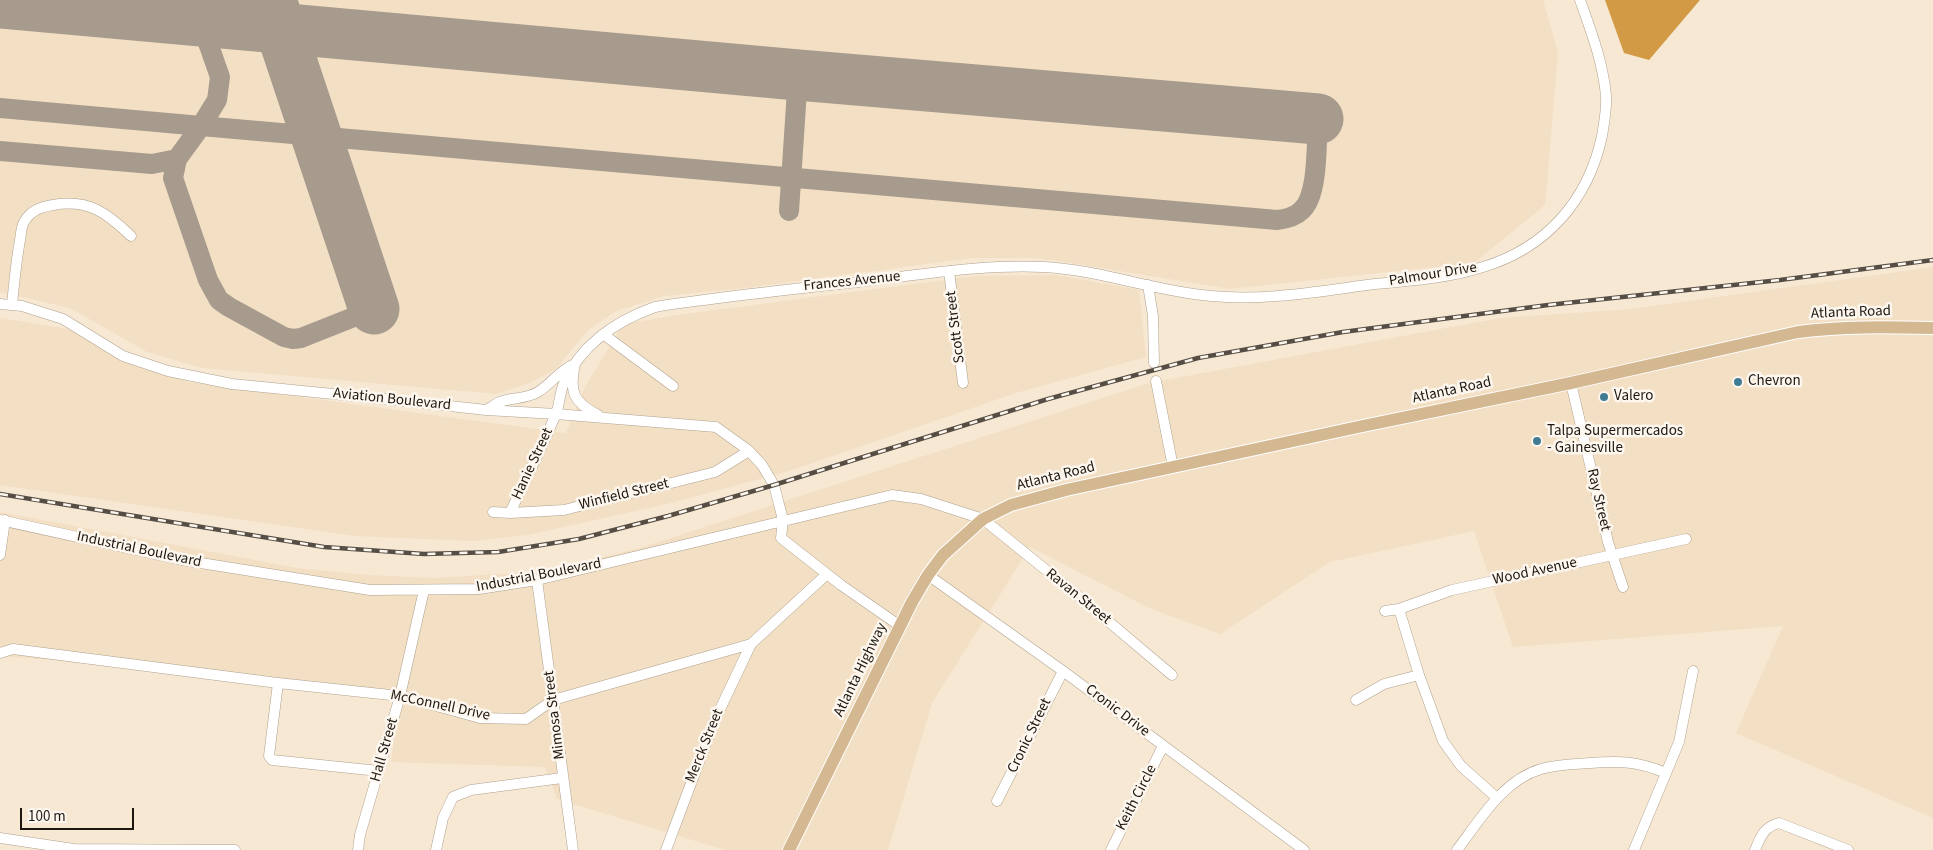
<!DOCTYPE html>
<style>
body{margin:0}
#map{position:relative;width:1933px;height:850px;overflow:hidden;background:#f7e8d4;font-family:"Source Sans 3",sans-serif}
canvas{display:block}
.scale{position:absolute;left:20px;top:808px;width:114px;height:22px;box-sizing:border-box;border:2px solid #1c1710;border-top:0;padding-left:6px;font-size:15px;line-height:18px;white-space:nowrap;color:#1c1710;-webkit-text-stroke:4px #fdf7ef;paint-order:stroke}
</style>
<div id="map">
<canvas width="1933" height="850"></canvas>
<div class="scale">100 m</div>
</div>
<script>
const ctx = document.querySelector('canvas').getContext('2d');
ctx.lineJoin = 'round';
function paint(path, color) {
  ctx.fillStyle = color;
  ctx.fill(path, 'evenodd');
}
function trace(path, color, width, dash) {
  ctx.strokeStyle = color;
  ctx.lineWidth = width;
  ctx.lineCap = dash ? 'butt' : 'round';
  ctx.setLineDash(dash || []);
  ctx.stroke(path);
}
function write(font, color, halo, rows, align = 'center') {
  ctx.font = font + ' "Source Sans 3",sans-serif';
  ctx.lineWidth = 5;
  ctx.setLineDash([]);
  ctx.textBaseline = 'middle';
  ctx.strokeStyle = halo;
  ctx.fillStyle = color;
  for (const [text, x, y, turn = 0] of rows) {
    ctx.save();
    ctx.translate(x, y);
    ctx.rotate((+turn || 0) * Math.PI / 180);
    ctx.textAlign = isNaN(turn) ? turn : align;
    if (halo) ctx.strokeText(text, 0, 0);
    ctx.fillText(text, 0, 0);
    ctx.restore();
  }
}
paint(new Path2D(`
 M0,0H1543L1558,52L1545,205L1474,263L1229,289L1065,262L1033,258H973L745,288L664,296L616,311L587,331L556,369L530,383L496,394L202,368L147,352L70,308L0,292Z
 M1933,267V818L1736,733L1783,626L1513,647L1474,531L1330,562L1220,634L1149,608L1030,547L932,703L888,850H725L557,799L545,767L391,762L400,696L235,674L0,656V512L297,568L368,575L433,578L515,573L582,562L640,548L1149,383L1500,318L1631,309Z
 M1057,275L1139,290L1146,357L1016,393L789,471L671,503L528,535L474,541L355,536L0,485V318L68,329L189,382L566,433L585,387L623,324L677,315L975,276Z`), '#f3dfc4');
paint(new Path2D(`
 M1605,0H1700L1649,60L1624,53Z`), '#d29a44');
trace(new Path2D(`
 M0,108L201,126L217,100L220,77L193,0
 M0,151L152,164L177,159
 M789,211L798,75
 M374,309L301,338L293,339L284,337L229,307L219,300L208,280L173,178L177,159L201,126L1277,220C1286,219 1295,217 1302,210C1319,194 1316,142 1318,119`), '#a69b8c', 20);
trace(new Path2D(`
 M271,0L374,309
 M0,3L798,75L1318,119`), '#a69b8c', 51);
const minor = new Path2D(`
 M949,271L963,383
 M1148,285L1153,316L1154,363
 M0,304L22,306L63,319L123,356L168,371L232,384L414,402L486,410L556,414L716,427L748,450L762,465L774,485L783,520L781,538L841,585L900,626
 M12,305C14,284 16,262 20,240C21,235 21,227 24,222C31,210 41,207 53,205C88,199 106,212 131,236
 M603,334L673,386
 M1156,381L1173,467
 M1571,383L1608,542L1623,587
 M486,410C490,408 495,404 500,402C511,397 524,400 538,392C551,384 561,369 575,364C569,392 573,402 598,415
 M493,512L510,513L564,510L715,472L744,454L748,450
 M510,513C525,481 541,449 555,416C560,406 559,394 564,383C581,345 616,321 655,307C676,303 698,301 719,298C765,292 811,287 858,282C919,275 982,264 1044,267C1101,270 1154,291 1211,296C1263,301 1315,292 1367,285C1406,281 1446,279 1483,267C1546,248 1588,201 1602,136C1604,123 1607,109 1606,96C1603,62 1591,31 1580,0
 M0,520L182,560L370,590L479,589L537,580L892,495L921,499L983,519L1083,600L1172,675
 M0,555L5,520
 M928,575L1063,671L1304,850
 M537,580L573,850
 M1399,609L1419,675L1443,741L1461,766L1497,798
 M1385,611L1399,609L1452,590L1686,539
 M0,653L13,649L278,683L400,696L480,718L526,719L553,700L751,644L827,574
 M278,683L269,756L272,760L379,771
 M1356,700L1384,684L1419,675
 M997,801L1063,671
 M0,838L74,849L235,850
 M358,850L360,835L400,696L424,590
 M436,850L443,818L453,797L471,790L562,778
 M666,850L714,722L751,644
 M1111,850L1163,746
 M1457,850C1479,821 1503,780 1541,769C1558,764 1574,764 1591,763C1621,761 1637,761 1666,773
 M1634,850L1679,742L1693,671
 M1755,850C1761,836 1764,827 1779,823L1848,850`);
const major = new Path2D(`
 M789,850L912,602L928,575L943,555L983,519L1011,505L1066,490L1358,427L1571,383L1798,332C1843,326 1887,327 1933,328`);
trace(minor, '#afa18e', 11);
trace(major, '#fff', 14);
trace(minor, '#fff', 10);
trace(major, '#d3b891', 12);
const rail = new Path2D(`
 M0,494L324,547L424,554L498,552L579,539L668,516L774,485L1048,399L1198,358L1343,332L1548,305L1780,280L1933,260`);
trace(rail, '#564e44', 4.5);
trace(rail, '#fdf7ef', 2.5, [8]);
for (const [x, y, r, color] of [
 [1738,382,5,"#3f7c93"],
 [1604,397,5,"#3f7c93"],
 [1537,441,5,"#3f7c93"]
]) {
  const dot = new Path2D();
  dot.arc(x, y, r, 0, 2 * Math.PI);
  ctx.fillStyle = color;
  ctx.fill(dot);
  trace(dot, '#fdf7ef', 2);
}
write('15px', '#1c1710', '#fdf7ef', [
 ["Palmour Drive",1433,275,-9],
 ["Frances Avenue",852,282,-6],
 ["Atlanta Road",1851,313,-2],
 ["Scott Street",956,327,-97],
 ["Atlanta Road",1452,391,-12],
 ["Aviation Boulevard",392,400,6],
 ["Hanie Street",533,464,-65],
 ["Atlanta Road",1056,477,-14],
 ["Winfield Street",624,495,-14],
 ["Ray Street",1598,500,77],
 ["Industrial Boulevard",139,550,12],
 ["Wood Avenue",1535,572,-12],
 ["Industrial Boulevard",539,576,-11],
 ["Ravan Street",1078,597,39],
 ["Atlanta Highway",861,670,-64],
 ["McConnell Drive",440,706,12],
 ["Cronic Drive",1117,711,37],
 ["Mimosa Street",555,715,-97],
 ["Cronic Street",1030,736,-64],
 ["Merck Street",705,746,-68],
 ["Hall Street",385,750,-74],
 ["Keith Circle",1137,798,-63]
]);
write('15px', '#1c1710', '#fdf7ef', [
 ["Chevron",1748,382],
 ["Valero",1614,397],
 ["Talpa Supermercados",1547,432],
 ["- Gainesville",1547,449]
], 'left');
</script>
